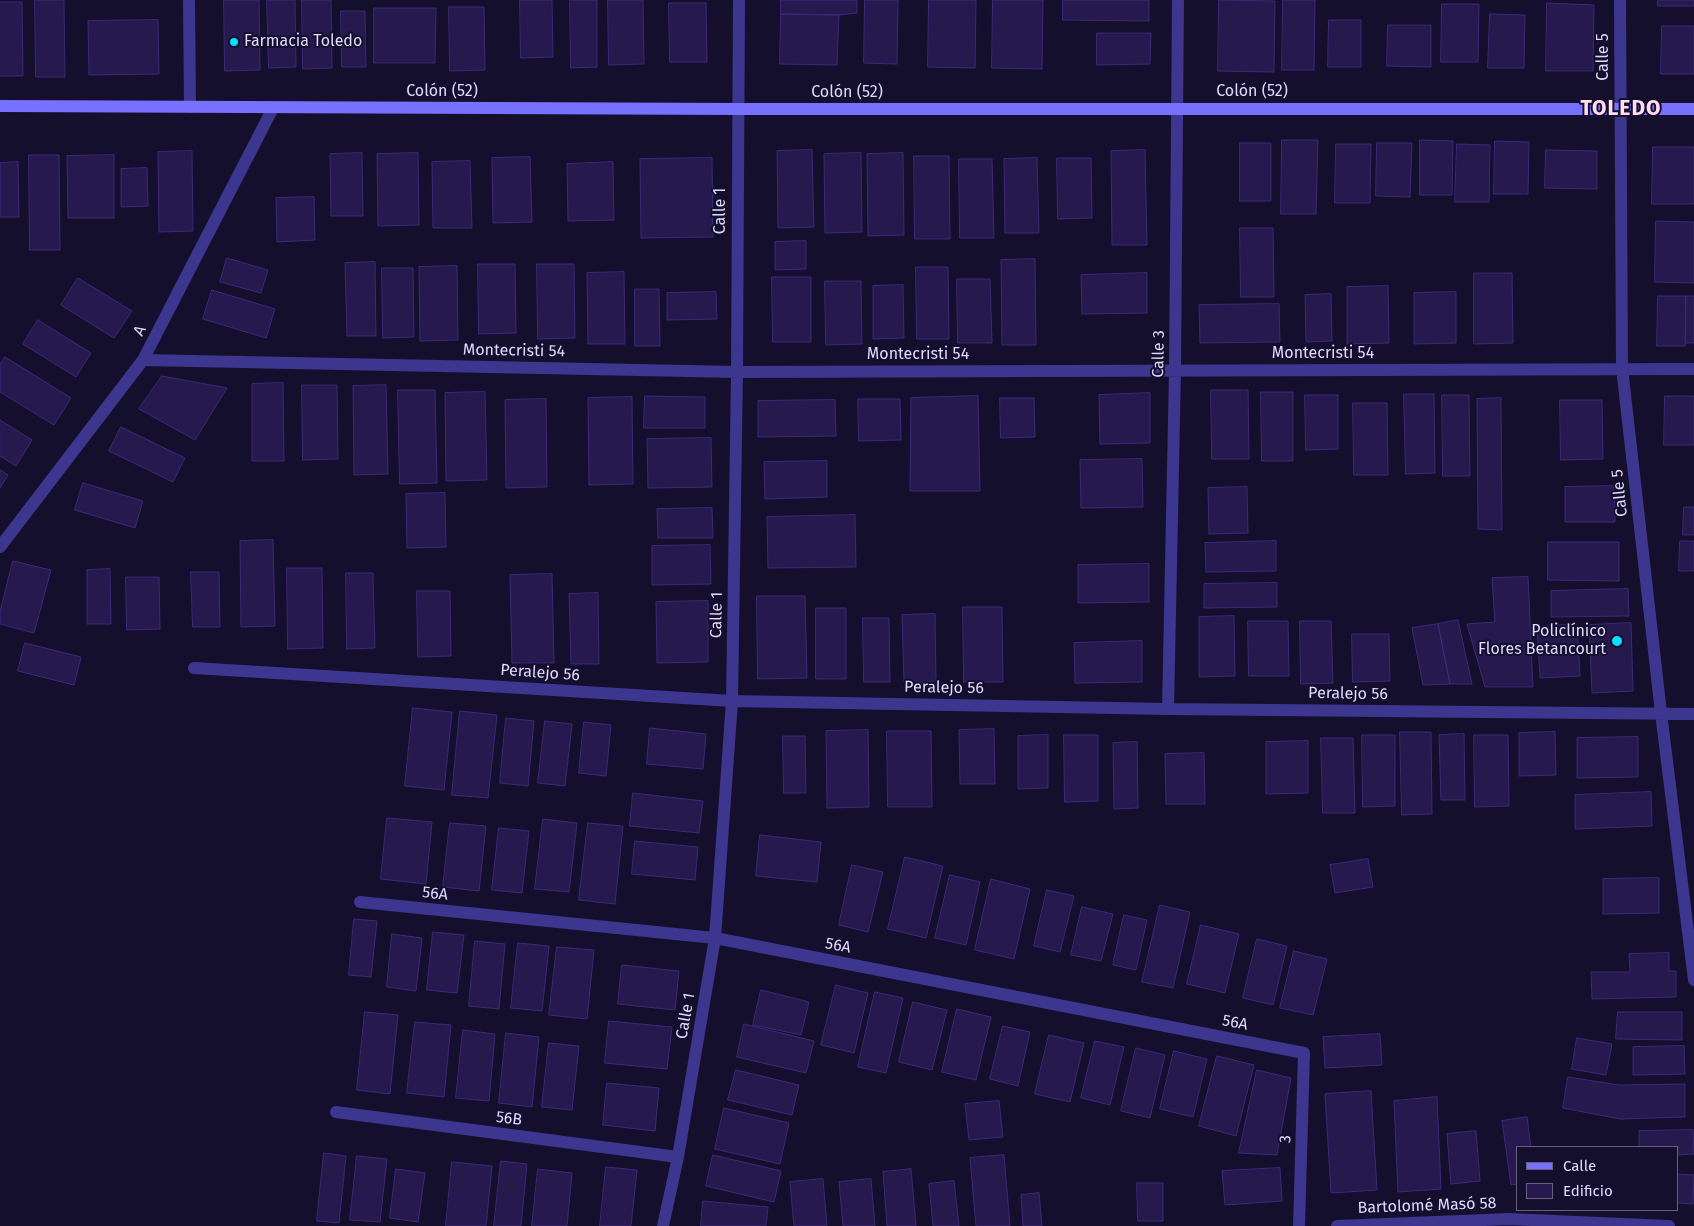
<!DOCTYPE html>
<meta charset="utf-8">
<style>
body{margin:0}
#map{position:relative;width:1694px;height:1226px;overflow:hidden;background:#140f2c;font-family:"Fira Sans",sans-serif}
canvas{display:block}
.legend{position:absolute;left:1516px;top:1146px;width:162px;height:65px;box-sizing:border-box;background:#140f2c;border:1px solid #656080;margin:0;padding:6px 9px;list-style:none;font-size:15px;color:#dfdaff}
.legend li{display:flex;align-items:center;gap:10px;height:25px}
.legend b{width:25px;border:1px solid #656080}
</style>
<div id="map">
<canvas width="1694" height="1226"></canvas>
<ul class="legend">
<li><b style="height:6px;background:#7871ff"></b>Calle</li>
<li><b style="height:14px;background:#25194e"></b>Edificio</li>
</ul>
</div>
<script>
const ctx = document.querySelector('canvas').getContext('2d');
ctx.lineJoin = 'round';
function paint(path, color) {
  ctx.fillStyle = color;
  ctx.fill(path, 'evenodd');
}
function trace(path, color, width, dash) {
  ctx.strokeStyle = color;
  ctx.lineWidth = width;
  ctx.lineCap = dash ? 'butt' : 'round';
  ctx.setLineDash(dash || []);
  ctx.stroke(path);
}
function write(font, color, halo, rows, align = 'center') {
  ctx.font = font + ' "Fira Sans",sans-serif';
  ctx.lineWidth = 4;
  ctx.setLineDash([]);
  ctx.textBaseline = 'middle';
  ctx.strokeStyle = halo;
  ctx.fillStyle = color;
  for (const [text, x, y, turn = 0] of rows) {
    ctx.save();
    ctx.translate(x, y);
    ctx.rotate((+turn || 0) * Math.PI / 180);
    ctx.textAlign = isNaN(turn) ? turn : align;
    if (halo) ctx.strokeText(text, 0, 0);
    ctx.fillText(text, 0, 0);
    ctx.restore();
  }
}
const building = new Path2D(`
 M35,0H64L65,77H36Z
 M224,0H259L260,70L225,71Z
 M267,0H295L296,67L269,68Z
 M302,0H331L332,68L303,69Z
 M520,0H552L553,57L521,58Z
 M570,0H597V67L571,68Z
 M608,0H643L644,64L609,65Z
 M781,0H857V13L839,15L781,14Z
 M865,0H898L897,64L864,63Z
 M929,0H976L975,68L928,67Z
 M993,0H1043L1042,69L992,68Z
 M1063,0H1149V21L1063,20Z
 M1219,0L1275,1L1274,72L1218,71Z
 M1283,0H1315L1314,70H1282Z
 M1658,0H1694V6H1658Z
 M0,2H22L23,76H0Z
 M669,3H706L707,62H670Z
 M1547,3L1594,5L1593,71H1546Z
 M1442,4H1479L1478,62H1441Z
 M449,7H484L485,70L450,71Z
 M374,8H436L435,63H374Z
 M341,11H365L366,67H342Z
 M781,14L839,15L837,65L780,64Z
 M1490,14L1525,15L1524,68H1488Z
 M158,20L159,74L89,75L88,21Z
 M1329,20H1361V67H1328Z
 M1388,25H1431V67L1387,66Z
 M1662,26H1694V74H1661Z
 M1097,33H1151L1150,64L1097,65Z
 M1282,140H1318L1316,214H1281Z
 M1420,140L1453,141L1452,195H1420Z
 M1495,141L1529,142L1528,194H1494Z
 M1240,143H1271V201H1240Z
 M1377,143H1412L1410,197L1376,196Z
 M1336,144H1371L1370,203H1335Z
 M1457,144L1490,145L1489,202H1455Z
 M1653,147H1694V204H1652Z
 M812,150L814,227L778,228L777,151Z
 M1145,150L1147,245H1112L1111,151Z
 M1546,150L1597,151V189L1545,188Z
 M192,151L193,231L159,232L158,152Z
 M362,153L363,216H331L330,154Z
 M418,153L419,225L378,226L377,154Z
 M861,153L862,232L825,233L824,154Z
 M903,153L904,235L868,236L867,154Z
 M29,155H59L60,250H30Z
 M114,155V218H68L67,156Z
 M914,156H949L950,239H915Z
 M530,157L532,222L493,223L492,158Z
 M712,158L713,237L641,238L640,159Z
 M1037,158L1039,233H1005L1004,159Z
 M1057,158H1091L1092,218L1058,219Z
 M959,159H992L994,238H960Z
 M470,161L472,228H433L432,162Z
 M18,162L19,217H0V163Z
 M613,162L614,220L568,221L567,164Z
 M147,168L148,206L121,207V169Z
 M314,197L315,240L277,242L276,198Z
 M1656,221L1694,222V283L1655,282Z
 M1240,228H1273L1274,297H1241Z
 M806,241V269L775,270V242Z
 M227,258L268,270L261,293L220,282Z
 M1035,259L1036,345H1002L1001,260Z
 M375,262L376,336H347L345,263Z
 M478,264H515L516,333L479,334Z
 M537,264H574L575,338L538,339Z
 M457,266L458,340L420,341L419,267Z
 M916,267H948L949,339H917Z
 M382,268H413L414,337L383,338Z
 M624,272L625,344H588L587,273Z
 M1147,273V313L1082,314L1081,275Z
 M1474,273H1512L1513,343L1474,344Z
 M772,277H811V342H773Z
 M78,278L132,311L114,338L61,305Z
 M957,279H990L992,343H958Z
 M825,281H861L862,344L826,345Z
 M903,285L904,338L873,339V286Z
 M1388,286L1389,343L1347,344V287Z
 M635,289H659L660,346H635Z
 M212,290L275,309L266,338L203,319Z
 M716,292L717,319L667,320V293Z
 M1456,292V343L1414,344V293Z
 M1331,294L1332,341L1306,342L1305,295Z
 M1658,296H1686L1685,346H1657Z
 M1686,296H1694V343H1686Z
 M1279,304L1280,342L1200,343L1199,305Z
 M38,320L91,353L76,377L23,344Z
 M5,357L71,398L54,425L0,392V365Z
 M162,376L227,388L195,440L139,409Z
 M283,383L284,461H252V384Z
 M302,385H337L338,459L303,460Z
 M386,385L388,474L354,475L353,386Z
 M398,390H435L437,483L400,484Z
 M1211,390H1248L1249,459H1212Z
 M485,392L487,480L446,481L445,393Z
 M1261,392H1293V461H1262Z
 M1150,393V443L1100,444L1099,395Z
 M1404,394H1434L1435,473L1406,474Z
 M1305,395H1338V449L1306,450Z
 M1442,395H1469L1470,476H1443Z
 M645,396L705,397V428H644Z
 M978,396L980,491H910L911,398Z
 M1665,396H1694V445H1664Z
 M632,397L633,484L589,485L588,398Z
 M1000,398H1034L1035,437L1001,438Z
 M1501,398L1502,530L1478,529L1477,399Z
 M546,399L547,487L506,488L505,400Z
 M858,399H900L901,440L859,441Z
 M835,400L836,436L758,437V401Z
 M1560,400H1602L1603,459L1561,460Z
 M1353,403H1387L1388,475H1354Z
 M0,420L32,440L16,466L0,456Z
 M121,427L185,458L173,482L109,451Z
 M711,438L712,487L648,488L647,439Z
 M1142,459L1143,507L1081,508L1080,460Z
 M827,461V497L765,499L764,462Z
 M0,470L8,475L0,488Z
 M83,483L143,501L135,528L75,510Z
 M1614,486L1615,522H1565V487Z
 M1247,487L1248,533L1209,534L1208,488Z
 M445,493L446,547L407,548L406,494Z
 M1684,507H1694V535H1683Z
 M712,508L713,538H658L657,509Z
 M855,515L856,567L768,568L767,517Z
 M273,540L275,626L241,627L240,541Z
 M1276,541V571L1206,572L1205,543Z
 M1680,541H1694V571H1679Z
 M1548,542H1619V581L1548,580Z
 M710,545L711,584L652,585V546Z
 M13,561L51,570L34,633L0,624V612Z
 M1149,564V602L1078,603V565Z
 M287,568H322L323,648L288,649Z
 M110,569L111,624H87V570Z
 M191,572H219L220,627H193Z
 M346,573H373L375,648L347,649Z
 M552,574L554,663H512L510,575Z
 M126,577H159L160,629L127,630Z
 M1528,577L1533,687H1485L1467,624L1495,622L1492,578Z
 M1277,583V607L1204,608V584Z
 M1628,589L1629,616L1551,617V591Z
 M417,591H450L451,656L418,657Z
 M598,593L599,664H571L569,594Z
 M757,596H805L807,678L758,679Z
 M708,601V662L657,663L656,602Z
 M963,607H1002L1003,682H964Z
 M816,608H846V679H816Z
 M935,614L936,682H904L902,615Z
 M1234,616L1235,676L1199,677V617Z
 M863,618H889L890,682H864Z
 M1458,620L1472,684H1450L1438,624Z
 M1248,621H1288L1289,676H1249Z
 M1300,621H1331L1333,683L1301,684Z
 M1631,623L1633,691L1592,693L1589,625Z
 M1438,624L1450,684L1423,685L1412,628Z
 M1577,624L1580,676L1540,678L1537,627Z
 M1352,634H1389L1390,681L1353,682Z
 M1142,641V682L1075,683L1074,643Z
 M25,643L81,657L74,685L18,671Z
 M413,708L452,712L444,790L405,786Z
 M460,711L497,715L488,798L452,795Z
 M506,718L534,721L528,786L500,783Z
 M545,721L572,724L565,786L538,783Z
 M584,722L611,725L606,776L579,773Z
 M650,728L706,734L703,769L647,764Z
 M994,729L995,784H960L959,730Z
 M868,730L869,807L827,808L826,731Z
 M887,731H931L932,807H888Z
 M1400,732H1431L1432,814L1402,815Z
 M1555,732L1556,775L1519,776V733Z
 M1464,734L1465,800H1441L1439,735Z
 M1048,735V788L1018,789V736Z
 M1064,735H1098V801L1065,802Z
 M1362,735H1395V806L1363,807Z
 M1474,735H1508L1509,806L1475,807Z
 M783,736H805L806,793H784Z
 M1638,737V777L1577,778V738Z
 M1321,738H1353L1355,813H1323Z
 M1308,741V793L1266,794V742Z
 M1137,742L1138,808L1114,809L1113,743Z
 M1204,753L1205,804H1166L1165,754Z
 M1651,792L1652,826L1575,829V795Z
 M633,793L703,801L699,833L630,826Z
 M387,818L432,822L426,884L381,879Z
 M543,819L577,823L569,892L535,889Z
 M450,823L486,826L479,891L443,887Z
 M588,823L623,826L615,904L579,900Z
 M499,828L529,831L522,893L492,890Z
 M760,835L821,842L817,882L756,876Z
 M635,841L698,847L695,880L632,874Z
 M905,857L943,866L926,938L888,929Z
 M1368,859L1373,887L1335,893L1330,865Z
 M852,865L883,872L868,932L839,925Z
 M950,875L980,882L966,945L935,938Z
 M1659,878V913L1603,914V879Z
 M991,879L1030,889L1014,959L975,950Z
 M1047,890L1074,896L1060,952L1034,946Z
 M1160,905L1190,912L1173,988L1142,982Z
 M1082,907L1113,914L1101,961L1071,955Z
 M1124,915L1147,920L1136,970L1113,965Z
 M354,919L377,921L371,977L349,975Z
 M1201,925L1239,934L1225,993L1187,984Z
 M433,932L464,935L457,993L427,990Z
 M392,934L422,938L416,991L387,987Z
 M1257,939L1287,946L1273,1005L1243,998Z
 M475,941L505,944L499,1009L469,1006Z
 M518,943L549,946L542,1011L511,1008Z
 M557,947L594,950L587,1019L549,1015Z
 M1294,951L1327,959L1313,1015L1280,1008Z
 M1669,953V971H1676V997L1592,999L1591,972H1630L1629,954Z
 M622,965L679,971L675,1010L618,1004Z
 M836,985L868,993L854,1053L821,1045Z
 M761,990L809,1002L801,1035L753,1025Z
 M875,992L903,998L886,1073L858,1067Z
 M913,1002L947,1010L932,1070L899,1062Z
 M957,1009L991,1017L976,1080L942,1072Z
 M365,1012L398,1015L390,1094L357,1090Z
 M1618,1012H1682V1040L1616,1039Z
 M609,1021L672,1027L667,1069L605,1063Z
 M415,1022L451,1025L444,1097L407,1093Z
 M744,1024L814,1041L806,1073L737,1057Z
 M1003,1026L1030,1032L1018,1086L990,1079Z
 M463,1030L495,1034L489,1101L456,1098Z
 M506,1033L539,1037L532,1107L499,1103Z
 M1380,1034L1382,1065L1325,1068L1323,1037Z
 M1049,1035L1084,1043L1070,1102L1035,1094Z
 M1577,1038L1612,1044L1606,1075L1572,1069Z
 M1095,1041L1124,1047L1110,1105L1081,1098Z
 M549,1043L579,1046L572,1110L542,1107Z
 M1684,1046L1685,1074L1633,1075V1047Z
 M1136,1048L1165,1055L1150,1118L1121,1111Z
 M1174,1051L1207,1059L1193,1117L1160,1109Z
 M1217,1056L1254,1065L1236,1136L1199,1126Z
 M736,1070L799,1085L792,1115L728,1100Z
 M1257,1070L1291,1078L1277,1155L1239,1153Z
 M1568,1077L1619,1085L1685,1084V1117L1620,1119L1563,1108Z
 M607,1083L659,1088L655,1131L603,1125Z
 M1371,1091L1377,1190L1331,1193L1325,1094Z
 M1437,1097L1441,1189L1398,1192L1394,1101Z
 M999,1101L1003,1137L969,1140L965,1104Z
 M724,1108L789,1123L780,1164L715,1149Z
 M1527,1117L1531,1147H1518V1184L1511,1185L1502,1121Z
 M1693,1130L1694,1154L1678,1155V1147H1639V1131Z
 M1476,1131L1480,1181L1451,1184L1447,1134Z
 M324,1153L346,1156L339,1223L317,1221Z
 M713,1155L781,1171L774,1202L706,1186Z
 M1004,1155L1010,1226H976L970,1158Z
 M357,1156L387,1159L380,1222L350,1220Z
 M501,1161L527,1164L521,1226H494Z
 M452,1162L492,1166L486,1226H446Z
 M606,1167L637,1170L631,1226H600Z
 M1280,1168L1282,1201L1225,1205L1222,1171Z
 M396,1169L425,1173L418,1222L390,1218Z
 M538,1169L572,1173L567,1226H532Z
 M911,1169L916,1226H887L883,1172Z
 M1678,1174L1694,1175L1693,1204L1678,1203Z
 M823,1179L827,1226H794L790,1182Z
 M871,1179L875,1226H843L839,1182Z
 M954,1181L959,1226H933L929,1184Z
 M1137,1183H1163V1221H1138Z
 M1039,1193L1042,1226H1023L1021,1195Z
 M703,1201L768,1207L766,1226H701Z`);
paint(building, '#25194e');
trace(building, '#3c297c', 1);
trace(new Path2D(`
 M189,0L190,107
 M1620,0L1622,368L1661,713L1694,980
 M143,360L737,372L1694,369
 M0,547L143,360L273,108
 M194,668L732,701L1168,709L1694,714
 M1168,709L1175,371L1178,0
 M360,902L715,938L1304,1053L1299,1226
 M336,1112L678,1157
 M663,1226L678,1157L715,938L732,701L737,372L739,0
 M1337,1226L1509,1219L1669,1226`), '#3c368e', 12);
trace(new Path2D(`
 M0,106L738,109H1694`), '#7871ff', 12);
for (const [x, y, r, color] of [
 [234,42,5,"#06dfff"],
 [1617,641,6,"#06dfff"]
]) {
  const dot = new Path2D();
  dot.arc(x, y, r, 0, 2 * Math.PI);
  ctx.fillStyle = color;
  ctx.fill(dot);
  trace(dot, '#140f2c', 2);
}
write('16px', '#dfdaff', '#140f2c', [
 ["Farmacia Toledo",244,42],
 ["Policlínico",1606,632,"right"],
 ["Flores Betancourt",1606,650,"right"]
], 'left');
write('16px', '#dfdaff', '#140f2c', [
 ["Calle 5",1604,57,-90],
 ["Colón (52)",442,92],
 ["Colón (52)",1252,92],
 ["Colón (52)",847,93],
 ["Calle 1",721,211,-90],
 ["A",140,331,-63],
 ["Montecristi 54",514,351,1],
 ["Calle 3",1159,354,-89],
 ["Montecristi 54",1323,354],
 ["Montecristi 54",918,355],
 ["Calle 5",1620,493,-96],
 ["Calle 1",717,615,-89],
 ["Peralejo 56",540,673,4],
 ["Peralejo 56",944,688,1],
 ["Peralejo 56",1348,694,1],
 ["56A",435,894,6],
 ["56A",838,946,11],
 ["Calle 1",686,1016,-80],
 ["56A",1235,1023,11],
 ["56B",509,1119,7],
 ["3",1286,1139,-88],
 ["Bartolomé Masó 58",1427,1206,-2]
]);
ctx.letterSpacing = '1px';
write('bold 21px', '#ffdcf1', '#140f2c', [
 ["TOLEDO",1621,109]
]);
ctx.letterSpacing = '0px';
</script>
